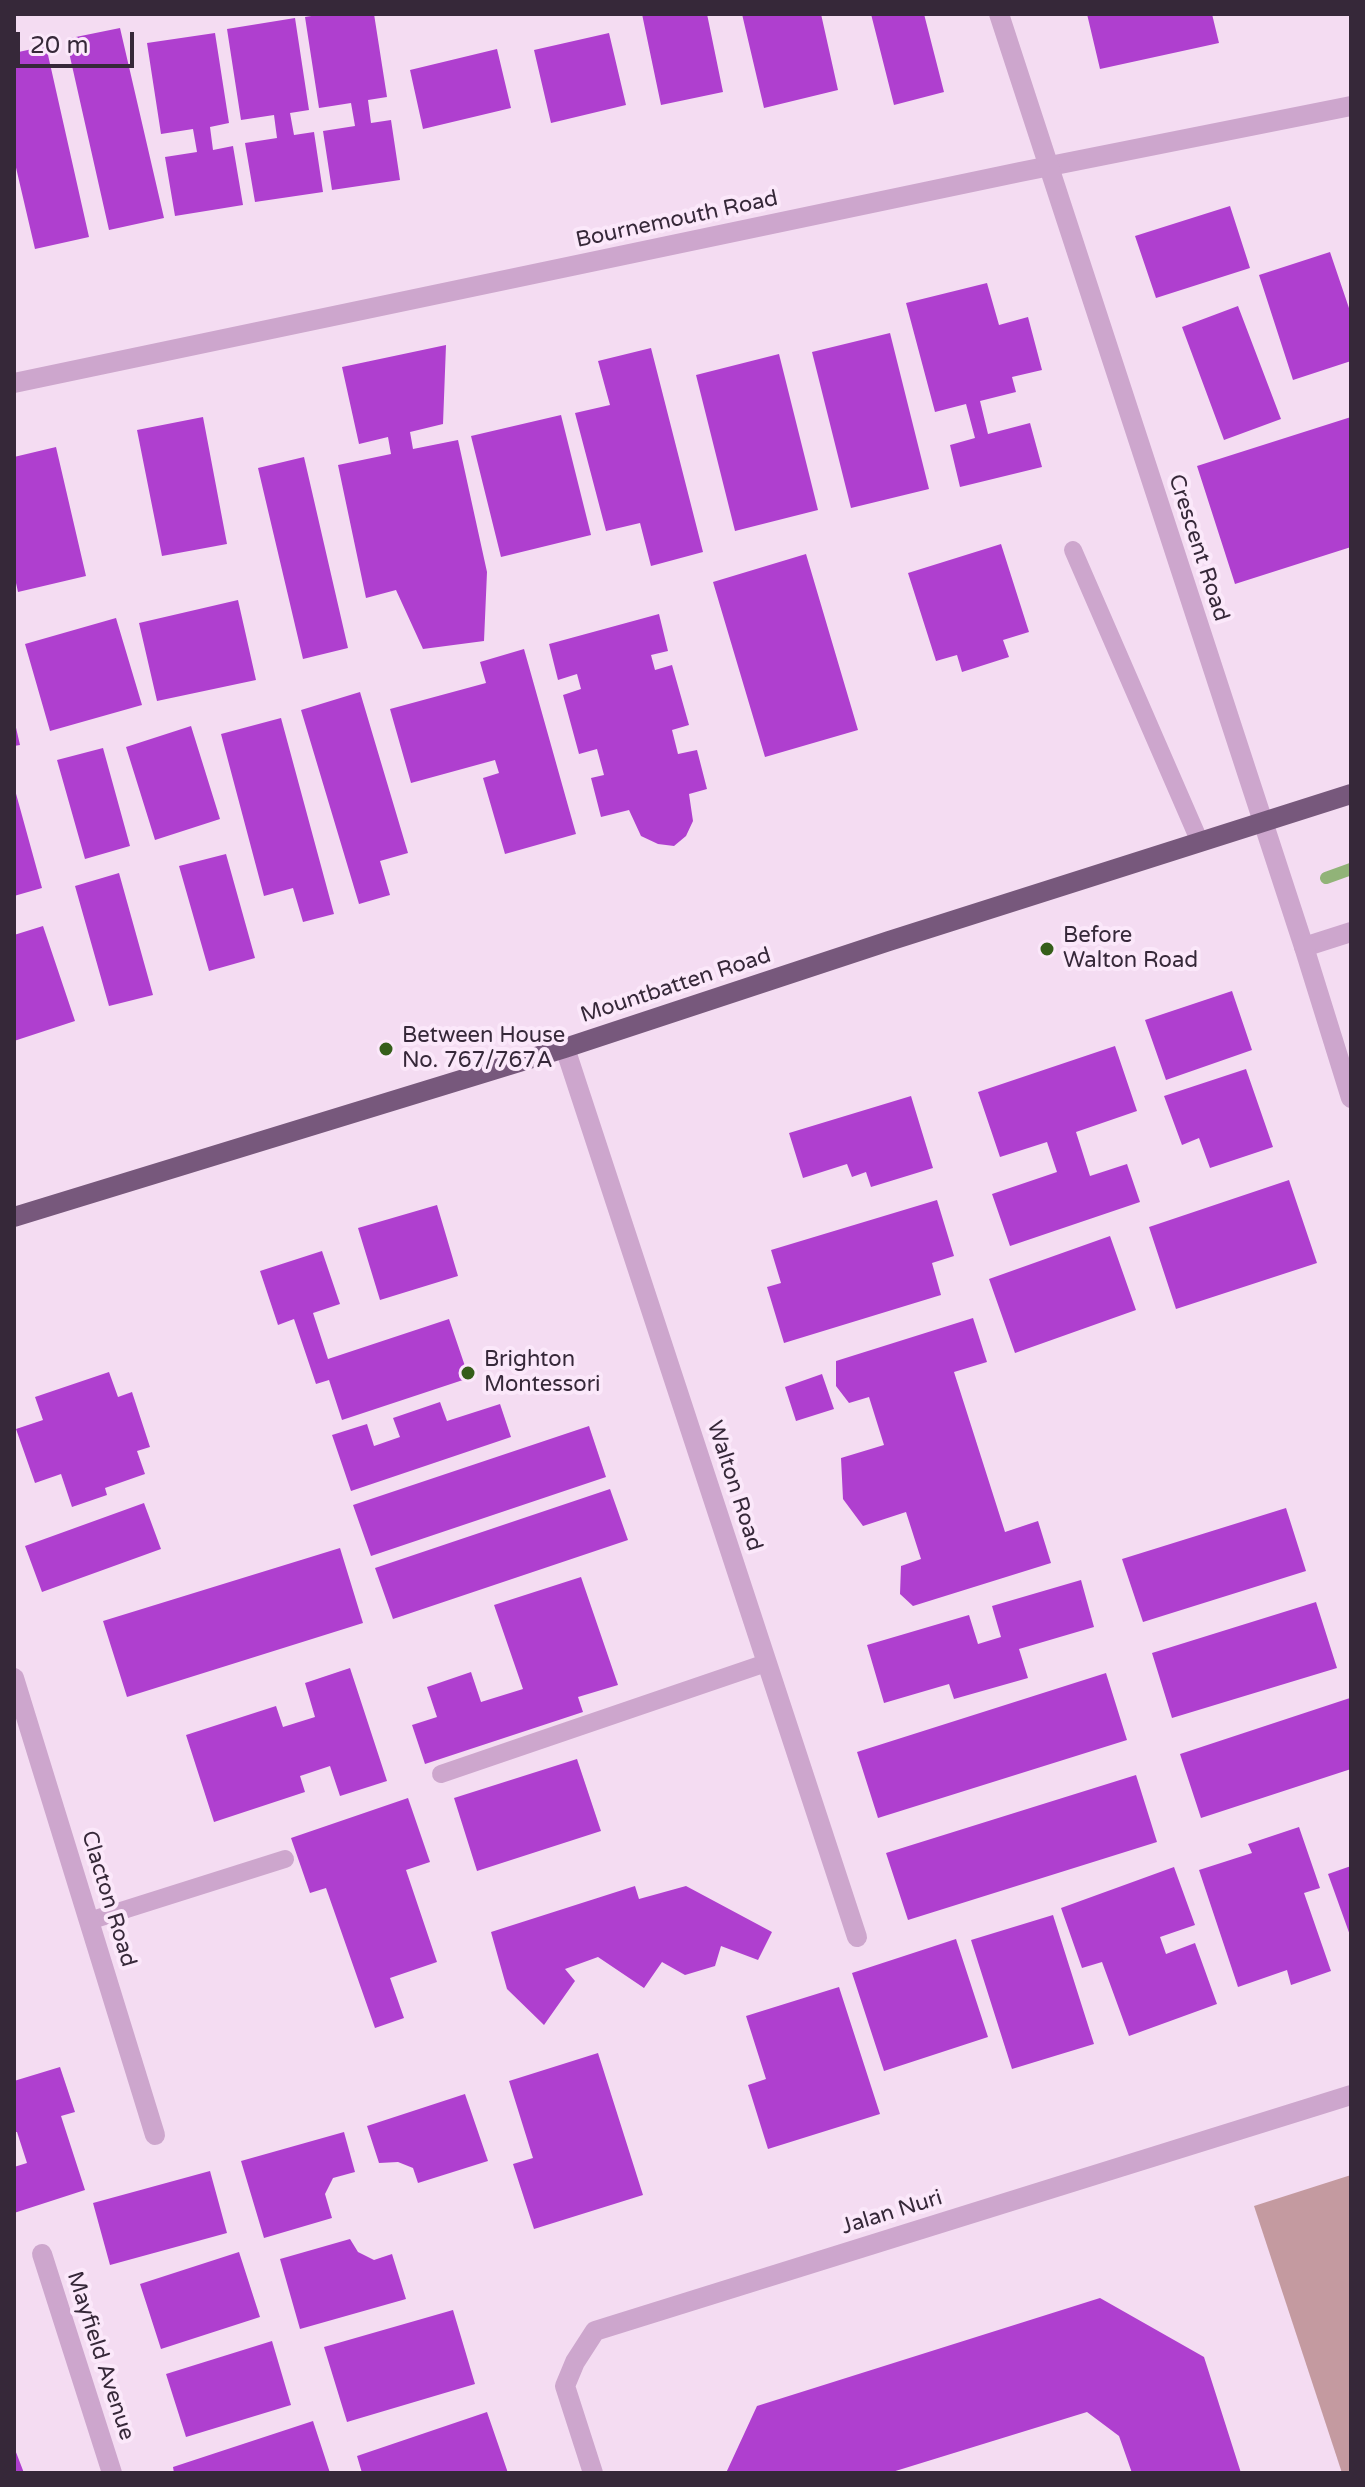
<!DOCTYPE html>
<style>
body{margin:0}
#map{position:relative;width:1365px;height:2487px;overflow:hidden;background:#f4dcf2;font-family:"Varela Round",sans-serif}
canvas{display:block}
.frame{position:absolute;inset:0;border:16px solid #362839;pointer-events:none}
.scale{position:absolute;left:16px;top:32px;width:118px;height:36px;box-sizing:border-box;border:4px solid #362839;border-top:0;padding-left:10px;font-size:24px;line-height:28px;white-space:nowrap;color:#362839;-webkit-text-stroke:6px #fbe8fa;paint-order:stroke}
</style>
<div id="map">
<canvas width="1365" height="2487"></canvas>
<div class="frame"></div>
<div class="scale">20 m</div>
</div>
<script>
const ctx = document.querySelector('canvas').getContext('2d');
ctx.lineJoin = 'round';
function paint(path, color) {
  ctx.fillStyle = color;
  ctx.fill(path, 'evenodd');
}
function trace(path, color, width, dash) {
  ctx.strokeStyle = color;
  ctx.lineWidth = width;
  ctx.lineCap = dash ? 'butt' : 'round';
  ctx.setLineDash(dash || []);
  ctx.stroke(path);
}
function write(font, color, halo, rows, align = 'center') {
  ctx.font = font + ' "Varela Round",sans-serif';
  ctx.lineWidth = 8;
  ctx.setLineDash([]);
  ctx.textBaseline = 'middle';
  ctx.strokeStyle = halo;
  ctx.fillStyle = color;
  for (const [text, x, y, turn = 0] of rows) {
    ctx.save();
    ctx.translate(x, y);
    ctx.rotate((+turn || 0) * Math.PI / 180);
    ctx.textAlign = isNaN(turn) ? turn : align;
    if (halo) ctx.strokeText(text, 0, 0);
    ctx.fillText(text, 0, 0);
    ctx.restore();
  }
}
paint(new Path2D(`
 M1351,2175V2473H1342L1254,2206Z`), '#c49aa0');
trace(new Path2D(`
 M1326,878L1351,869`), '#91b378', 12);
paint(new Path2D(`
 M324,14H374L387,97L368,100L371,123L391,120L400,180L332,190L323,131L355,126L351,103L319,108L305,17Z
 M642,14H707L723,92L661,105Z
 M742,14H821L838,90L764,108Z
 M871,14H924L944,92L894,105Z
 M1087,14H1212L1219,43L1100,69Z
 M295,18L309,110L290,113L294,135L314,132L323,192L255,202L245,143L277,138L274,115L241,120L227,29Z
 M120,28L164,218L109,230L66,39Z
 M215,33L229,123L210,127L213,150L233,146L243,205L175,216L165,157L197,152L193,129L161,134L147,43Z
 M609,33L626,105L551,123L534,50Z
 M46,46L89,237L35,249L14,159V53Z
 M497,49L511,108L423,129L410,70Z
 M1230,206L1250,268L1156,298L1135,236Z
 M1330,252L1351,314V361L1293,380L1259,275Z
 M987,283L999,325L1028,317L1042,370L1012,377L1016,392L980,401L988,434L1030,423L1042,467L960,487L950,445L975,438L966,404L935,412L906,303Z
 M1238,306L1281,419L1224,440L1182,327Z
 M890,333L929,489L851,508L812,352Z
 M446,345L443,424L410,432L413,449L458,440L487,572L484,641L423,649L396,590L366,598L338,465L391,454L388,437L359,444L342,367Z
 M651,348L703,552L651,566L640,523L606,531L575,413L610,405L598,361Z
 M779,354L818,510L735,531L696,375Z
 M561,415L591,535L501,557L471,436Z
 M203,417L227,544L162,556L137,430Z
 M1351,417V547L1235,584L1197,466Z
 M56,447L86,576L18,592L14,574V457Z
 M304,457L348,648L303,659L258,468Z
 M1001,544L1029,632L1003,640L1009,657L962,672L957,655L936,661L908,573Z
 M806,554L858,730L765,757L713,582Z
 M238,600L256,680L157,701L139,623Z
 M659,614L668,651L651,655L655,670L672,665L689,725L672,730L678,754L697,750L707,789L689,794L693,821L686,836L674,846L658,844L641,836L629,810L601,817L591,778L604,775L597,749L579,754L563,695L581,689L577,674L558,680L549,644Z
 M116,618L142,705L50,731L25,644Z
 M524,649L576,834L505,854L483,778L499,773L495,760L411,783L390,709L486,683L480,662Z
 M360,692L408,853L380,861L390,895L359,904L301,710Z
 M281,718L334,914L303,922L293,888L264,896L221,734Z
 M14,719L20,745L14,746Z
 M191,726L220,819L155,840L126,747Z
 M103,748L130,846L85,859L57,760Z
 M15,790L42,888L14,896V791Z
 M226,854L255,958L209,971L179,866Z
 M119,873L153,995L109,1006L75,886Z
 M43,926L75,1021L14,1041V935Z
 M1232,991L1252,1050L1166,1080L1145,1020Z
 M1115,1046L1137,1111L1076,1132L1090,1176L1127,1164L1140,1202L1010,1246L992,1194L1057,1172L1047,1142L1000,1157L978,1092Z
 M1246,1069L1273,1147L1210,1168L1199,1138L1182,1145L1164,1096Z
 M911,1096L933,1168L871,1187L866,1172L852,1177L847,1164L803,1178L789,1133Z
 M1289,1180L1317,1263L1176,1309L1149,1227Z
 M937,1200L954,1256L932,1263L941,1295L784,1343L767,1287L781,1283L771,1250Z
 M437,1205L458,1276L380,1300L358,1228Z
 M1110,1236L1136,1310L1015,1353L989,1279Z
 M322,1251L340,1304L313,1313L328,1359L449,1319L469,1378L342,1420L329,1380L316,1384L294,1319L278,1325L260,1271Z
 M973,1318L987,1362L954,1372L1005,1532L1038,1521L1051,1563L913,1606L900,1594L901,1566L921,1559L906,1512L863,1526L843,1499L841,1458L884,1445L869,1397L849,1403L836,1386V1361Z
 M109,1372L118,1397L132,1392L150,1447L137,1451L145,1474L105,1488L107,1495L72,1507L61,1474L35,1483L16,1429L43,1420L35,1397Z
 M822,1374L834,1409L796,1421L785,1387Z
 M440,1402L447,1421L500,1404L511,1437L351,1491L332,1435L367,1424L374,1446L400,1437L393,1418Z
 M589,1426L606,1477L371,1556L353,1505Z
 M610,1489L628,1540L393,1619L375,1568Z
 M144,1503L161,1549L42,1592L25,1546Z
 M1286,1508L1306,1571L1143,1622L1122,1559Z
 M340,1548L363,1623L127,1697L103,1621Z
 M581,1577L618,1685L578,1697L583,1712L425,1764L412,1725L437,1717L427,1687L471,1672L481,1702L523,1689L494,1605Z
 M1081,1580L1094,1627L1019,1649L1028,1678L954,1699L949,1684L884,1703L867,1645L969,1615L978,1644L1001,1637L992,1606Z
 M1316,1602L1337,1668L1172,1718L1152,1653Z
 M350,1668L387,1781L340,1796L330,1766L300,1776L305,1792L214,1822L186,1735L276,1706L283,1727L315,1717L305,1683Z
 M1106,1673L1127,1740L878,1818L857,1752Z
 M1350,1698L1351,1769L1201,1818L1180,1754Z
 M577,1759L601,1831L477,1871L454,1798Z
 M1136,1775L1157,1842L908,1920L886,1853Z
 M408,1798L430,1862L406,1870L437,1962L390,1978L404,2018L375,2028L326,1888L310,1893L291,1838Z
 M1299,1827L1320,1888L1304,1893L1331,1971L1291,1985L1287,1970L1238,1987L1199,1870L1252,1853L1248,1844Z
 M1351,1866V1938L1328,1874Z
 M1174,1867L1195,1925L1160,1937L1166,1954L1195,1943L1217,2004L1129,2036L1102,1962L1082,1968L1061,1908Z
 M635,1886L639,1899L686,1886L772,1932L758,1960L721,1946L715,1966L685,1975L662,1962L644,1988L598,1957L565,1969L575,1981L544,2025L507,1989L491,1932Z
 M1053,1915L1094,2044L1012,2069L971,1940Z
 M956,1939L988,2037L884,2071L852,1973Z
 M839,1987L880,2114L768,2149L748,2085L766,2079L746,2016Z
 M598,2053L643,2195L534,2229L513,2164L533,2158L509,2081Z
 M60,2067L75,2112L61,2116L85,2190L14,2213V2167L27,2163L17,2132H14V2081Z
 M465,2094L488,2161L418,2183L413,2168L398,2162L379,2163L367,2126Z
 M344,2132L355,2172L333,2178L325,2194L332,2218L264,2238L241,2161Z
 M210,2171L227,2233L110,2265L93,2203Z
 M350,2239L358,2252L374,2260L392,2254L406,2299L300,2329L280,2259Z
 M239,2252L260,2317L161,2349L140,2284Z
 M1100,2298L1204,2357L1241,2473H1132L1119,2436L1087,2412L889,2473H726L757,2406Z
 M453,2310L475,2384L347,2422L324,2347Z
 M272,2341L291,2405L186,2437L166,2374Z
 M487,2412L508,2473H362L357,2456Z
 M313,2421L330,2473H174L173,2467Z
 M14,2447L24,2473H14Z`), '#af3fcf');
trace(new Path2D(`
 M1073,550L1199,840
 M441,1774L766,1663
 M89,1921L285,1859`), '#cda6cd', 18);
trace(new Path2D(`
 M14,383L1020,172L1351,106
 M1304,947L1351,932
 M565,1048L857,1937
 M14,1678L155,2135
 M42,2254L112,2473
 M593,2473L565,2386L575,2362L595,2331L1351,2095`), '#cda6cd', 20);
trace(new Path2D(`
 M999,14L1304,947L1351,1098`), '#cda6cd', 20);
trace(new Path2D(`
 M14,1217L565,1048L889,941L1351,794`), '#77587c', 20);
for (const [x, y, r, color] of [
 [1047,949,8,"#355e1a"],
 [386,1049,8,"#355e1a"],
 [468,1373,8,"#355e1a"]
]) {
  const dot = new Path2D();
  dot.arc(x, y, r, 0, 2 * Math.PI);
  ctx.fillStyle = color;
  ctx.fill(dot);
  trace(dot, '#fbe8fa', 3);
}
write('22px', '#362839', '#fbe8fa', [
 ["Bournemouth Road",677,220,-12],
 ["Crescent Road",1198,548,72],
 ["Mountbatten Road",676,986,-18],
 ["Walton Road",734,1486,72],
 ["Clacton Road",108,1899,73],
 ["Jalan Nuri",892,2213,-17],
 ["Mayfield Avenue",100,2356,72]
]);
write('22px', '#362839', '#fbe8fa', [
 ["Before",1063,936],
 ["Walton Road",1063,961],
 ["Between House",402,1036],
 ["No. 767/767A",402,1061],
 ["Brighton",484,1360],
 ["Montessori",484,1385]
], 'left');
</script>
